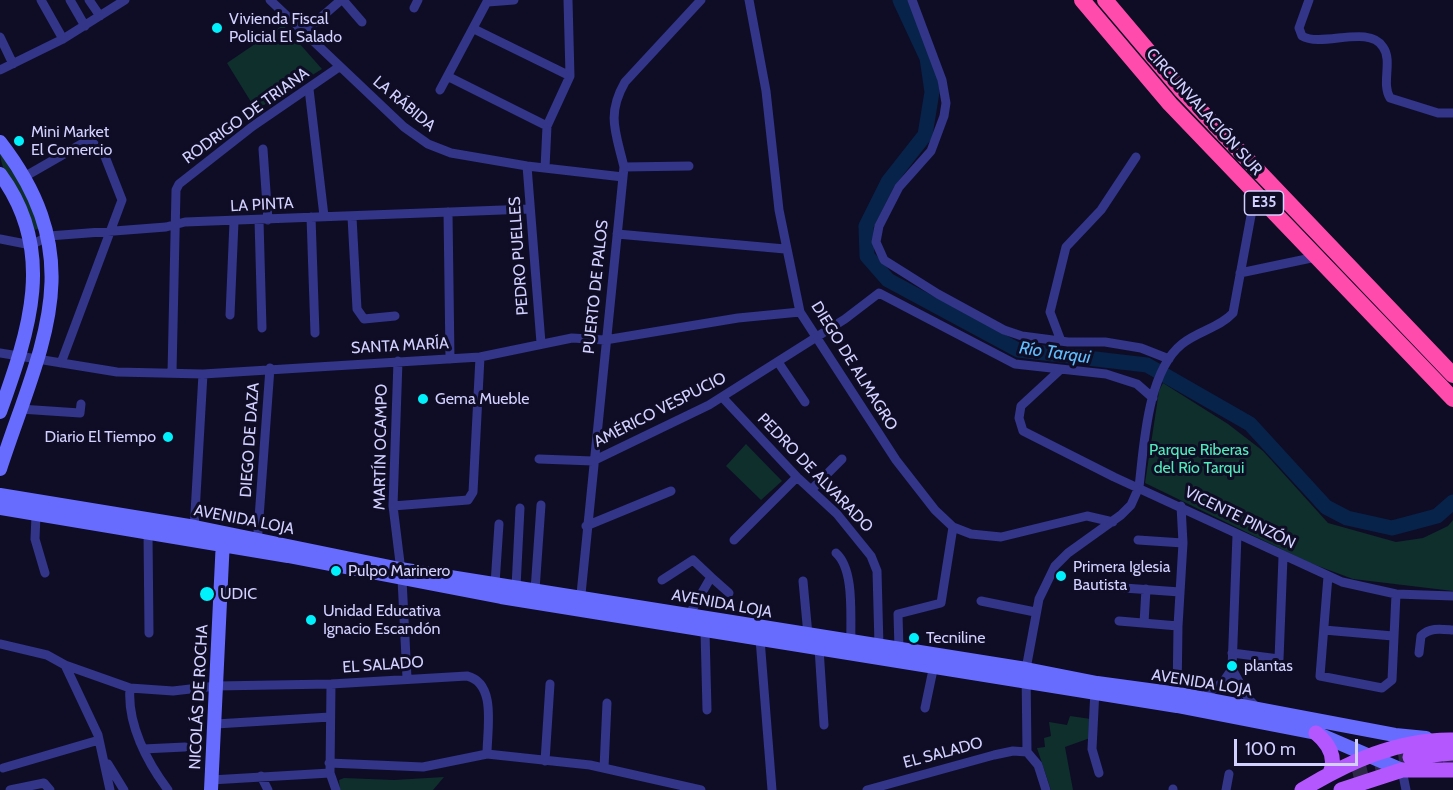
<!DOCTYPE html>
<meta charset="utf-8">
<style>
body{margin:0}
#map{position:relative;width:1453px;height:790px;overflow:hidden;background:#0f0c25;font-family:Cabin,sans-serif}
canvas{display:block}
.scale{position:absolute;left:1234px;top:739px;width:124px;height:27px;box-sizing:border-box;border:3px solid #d2d0ff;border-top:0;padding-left:8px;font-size:18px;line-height:21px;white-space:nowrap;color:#d2d0ff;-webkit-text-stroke:4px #0f0c25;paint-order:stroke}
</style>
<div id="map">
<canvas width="1453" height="790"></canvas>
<div class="scale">100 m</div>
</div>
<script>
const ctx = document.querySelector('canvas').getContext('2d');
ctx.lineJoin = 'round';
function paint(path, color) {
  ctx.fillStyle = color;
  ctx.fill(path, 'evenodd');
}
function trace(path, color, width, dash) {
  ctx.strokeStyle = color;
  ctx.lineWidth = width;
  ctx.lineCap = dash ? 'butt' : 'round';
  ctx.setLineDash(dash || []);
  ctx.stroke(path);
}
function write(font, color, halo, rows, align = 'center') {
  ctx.font = font + ' Cabin,sans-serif';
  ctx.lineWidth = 6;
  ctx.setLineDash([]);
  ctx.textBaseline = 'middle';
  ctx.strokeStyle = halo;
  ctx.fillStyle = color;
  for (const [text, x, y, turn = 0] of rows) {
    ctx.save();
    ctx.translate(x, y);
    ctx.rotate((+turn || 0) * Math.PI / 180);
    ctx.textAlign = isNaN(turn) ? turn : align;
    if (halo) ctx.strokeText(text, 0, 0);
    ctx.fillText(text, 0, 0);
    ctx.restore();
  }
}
paint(new Path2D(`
 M283,25L322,69L256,110L227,63Z
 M0,153L26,193L38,224V229L34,230C25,212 0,170 0,153Z
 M1163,383L1228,424L1263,451L1328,523L1396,542L1423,538L1448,526L1453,520V591L1353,579L1310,563L1145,483L1159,391Z
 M746,444L782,481L761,500L726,466Z
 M1070,716L1091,719L1090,738L1065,747L1073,790H1051L1037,748L1045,747L1044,738L1051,736L1049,722L1067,725Z
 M444,777L433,790H340L339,780L344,778L394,780Z`), '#0e2f2c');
trace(new Path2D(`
 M900,0L927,58L932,92L925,135L888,182L866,226L867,256L888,280L1018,350L1147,365L1250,424L1326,507L1347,518L1392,528L1437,516L1453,502`), '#072349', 15);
trace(new Path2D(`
 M1420,762H1453
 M1376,763L1423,757
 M1353,775L1387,767`), '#2c2946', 15, [15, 8]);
trace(new Path2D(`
 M41,0L63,39
 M70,0L85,26
 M89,0L100,16
 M270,0L404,127L428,144L451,153L527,166L623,177
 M343,0L362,22
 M749,0L766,91L779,210L800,312L896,460L935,510L953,527L971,534L1001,537L1087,516L1113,522
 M912,0L942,80L946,103L944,116L931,151L899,187L879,226L876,242L884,260L938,294L1004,330L1022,336L1068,342H1105L1141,348L1169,359
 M1309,0L1299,28L1302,36C1322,48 1369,24 1383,47C1393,61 1381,83 1390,98L1438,113H1453
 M488,2L514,0
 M414,8L418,0
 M474,29L570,76
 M303,33L341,0
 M0,37L13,64
 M0,70L63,39L125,0
 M449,77L547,126
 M309,89L324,216
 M440,90L488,0
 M263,149L268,220
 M527,166L541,343
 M624,167L689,166
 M545,168L547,126L570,76L568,0
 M24,177L85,142L91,141L104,154L122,200L61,363
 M448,212L450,359
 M311,217L315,333
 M352,217L357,309L364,319L395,316
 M259,220L262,328
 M617,234L785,249
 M0,239L31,245L49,236L166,227L185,222L529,209
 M1240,273L1316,257
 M230,315L234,222
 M1061,341L1050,312L1066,247L1101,210L1136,157
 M0,353L117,372L203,374L480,357L572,338L605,340L738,318L800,312
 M398,361L393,506L402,579L407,678
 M778,362L805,402
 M1060,370L1021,406L1019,418L1023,431L1114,477L1342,582L1396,594L1453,596
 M172,373L176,190L179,184L253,126L339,67
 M723,398L797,477L837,514L871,556L877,571L879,646
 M20,409L80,413L81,404
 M539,459L593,461L709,405L845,319L879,293L1015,364L1106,374L1137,384L1153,398
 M811,490L842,459
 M393,506L468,500L473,492L480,357
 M36,515L35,539L45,573
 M586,526L671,491
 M194,530L203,374
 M148,533L149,633
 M734,540L797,477
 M1138,540L1183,543
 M257,545L270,368
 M836,553C855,570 850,617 851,641
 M1328,576L1320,676L1382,688L1392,680L1396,594
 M711,577L729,593
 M662,580L693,560L711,577L689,615
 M803,581L808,635
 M495,584L499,524
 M516,587L520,508
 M1124,588L1180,592
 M535,590L541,505
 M981,601L1035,612
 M580,604L624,167C616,133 606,115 625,82L701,0
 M1119,621L1178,626
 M1144,623L1146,589
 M1324,630L1393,636
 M705,631L707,710
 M760,639L772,790
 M0,644L47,655L65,665L130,688L173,691L216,686L331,684L467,676C497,683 487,730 487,754L590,765L701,790
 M819,648L824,725
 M899,649L898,614L941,603L953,527
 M1232,653L1279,659L1283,557
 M1419,653L1421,636C1430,627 1441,629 1453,630
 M65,665L98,735L110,790
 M1232,669L1248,698L1258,709
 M331,684L330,773L336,790
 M130,688C127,724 147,762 168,790
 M1095,690L1092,749L1099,773
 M1177,697L1178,626L1183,543L1181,506
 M1200,699L1223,682L1232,669L1237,535
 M925,708L934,665
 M216,724L330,717
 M143,749L185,747
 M545,761L550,684
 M329,763L423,767L487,754
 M108,764L124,790
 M3,768L99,740
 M604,768L607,703
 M1402,770L1406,790
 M261,776L268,790
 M211,780L330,773
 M1173,789V790
 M10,790L44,783L50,790
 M867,790L994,755L1013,751L1027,752
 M1046,790L1038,765L1027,752L1026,669L1039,599L1055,566L1068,553L1121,515L1131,505L1139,487C1144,446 1147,372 1182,344C1198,331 1219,328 1233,313L1255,194
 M1226,790L1229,774`), '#323588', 9);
trace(new Path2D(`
 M0,142C92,261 41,344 0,469
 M0,174C57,251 29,331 0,412
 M0,495L195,527L400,569L1026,669L1097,683L1178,694L1395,735L1426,738
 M0,508L288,556L501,597L1177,706L1316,733L1402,770
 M211,790L223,539`), '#676cff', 14);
trace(new Path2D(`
 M1316,733C1328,743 1337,757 1330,773
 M1410,757L1453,753
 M1302,790C1348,762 1398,739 1453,740
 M1341,790L1402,770H1453`), '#b557ff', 15);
trace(new Path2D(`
 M1082,0L1170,104L1453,399
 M1105,0L1182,91L1453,375`), '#ff4bac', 16);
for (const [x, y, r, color] of [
 [217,28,6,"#00f1fb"],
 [19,141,6,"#00f1fb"],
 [423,399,6,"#00f1fb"],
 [168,437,6,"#00f1fb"],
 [336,571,6,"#00f1fb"],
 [1061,576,6,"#00f1fb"],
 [207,594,8,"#00f1fb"],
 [311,620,6,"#00f1fb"],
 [914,638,6,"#00f1fb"],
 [1232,666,6,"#00f1fb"]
]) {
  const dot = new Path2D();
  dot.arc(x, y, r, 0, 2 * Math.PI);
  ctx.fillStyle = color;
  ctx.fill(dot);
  trace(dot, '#0f0c25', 2);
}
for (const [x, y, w] of [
 [1264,203,39]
]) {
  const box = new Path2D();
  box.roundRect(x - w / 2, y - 12, w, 24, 4.5);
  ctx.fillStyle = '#0f0c25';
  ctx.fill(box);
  trace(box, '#d2d0ff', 1.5);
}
write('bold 15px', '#d2d0ff', null, [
 ["E35",1264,203]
]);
write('16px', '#d2d0ff', '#0f0c25', [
 ["Vivienda Fiscal",229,19],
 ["Policial El Salado",229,37],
 ["Mini Market",31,132],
 ["El Comercio",31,150],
 ["Gema Mueble",435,399],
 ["Diario El Tiempo",156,437,"right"],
 ["Primera Iglesia",1073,567],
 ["Bautista",1073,585],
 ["Pulpo Marinero",348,571],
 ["UDIC",220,594],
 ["Unidad Educativa",323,611],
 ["Ignacio Escandón",323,629],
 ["Tecniline",926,638],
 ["plantas",1244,666]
], 'left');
write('16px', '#d2d0ff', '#0f0c25', [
 ["LA RÁBIDA",404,104,40],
 ["CIRCUNVALACIÓN SUR",1204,112,48],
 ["RODRIGO DE TRIANA",246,116,-36],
 ["LA PINTA",262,205,-3],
 ["PEDRO PUELLES",519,256,-94],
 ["PUERTO DE PALOS",596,287,-84],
 ["SANTA MARÍA",400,346,-3],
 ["DIEGO DE ALMAGRO",854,366,58],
 ["AMÉRICO VESPUCIO",660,410,-27],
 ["DIEGO DE DAZA",250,440,-86],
 ["MARTÍN OCAMPO",381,447,-89],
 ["PEDRO DE ALVARADO",815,473,46],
 ["VICENTE PINZÓN",1240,518,26],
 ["AVENIDA LOJA",244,520,11],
 ["AVENIDA LOJA",722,604,10],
 ["EL SALADO",383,665,-4],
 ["AVENIDA LOJA",1202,683,9],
 ["NICOLÁS DE ROCHA",199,697,-87],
 ["EL SALADO",943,753,-15]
]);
write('16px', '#50ebba', '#0f0c25', [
 ["Parque Riberas",1199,450],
 ["del Río Tarqui",1199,468]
]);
write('italic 18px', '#5ebfff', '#0f0c25', [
 ["Río Tarqui",1055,353,8]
]);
</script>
